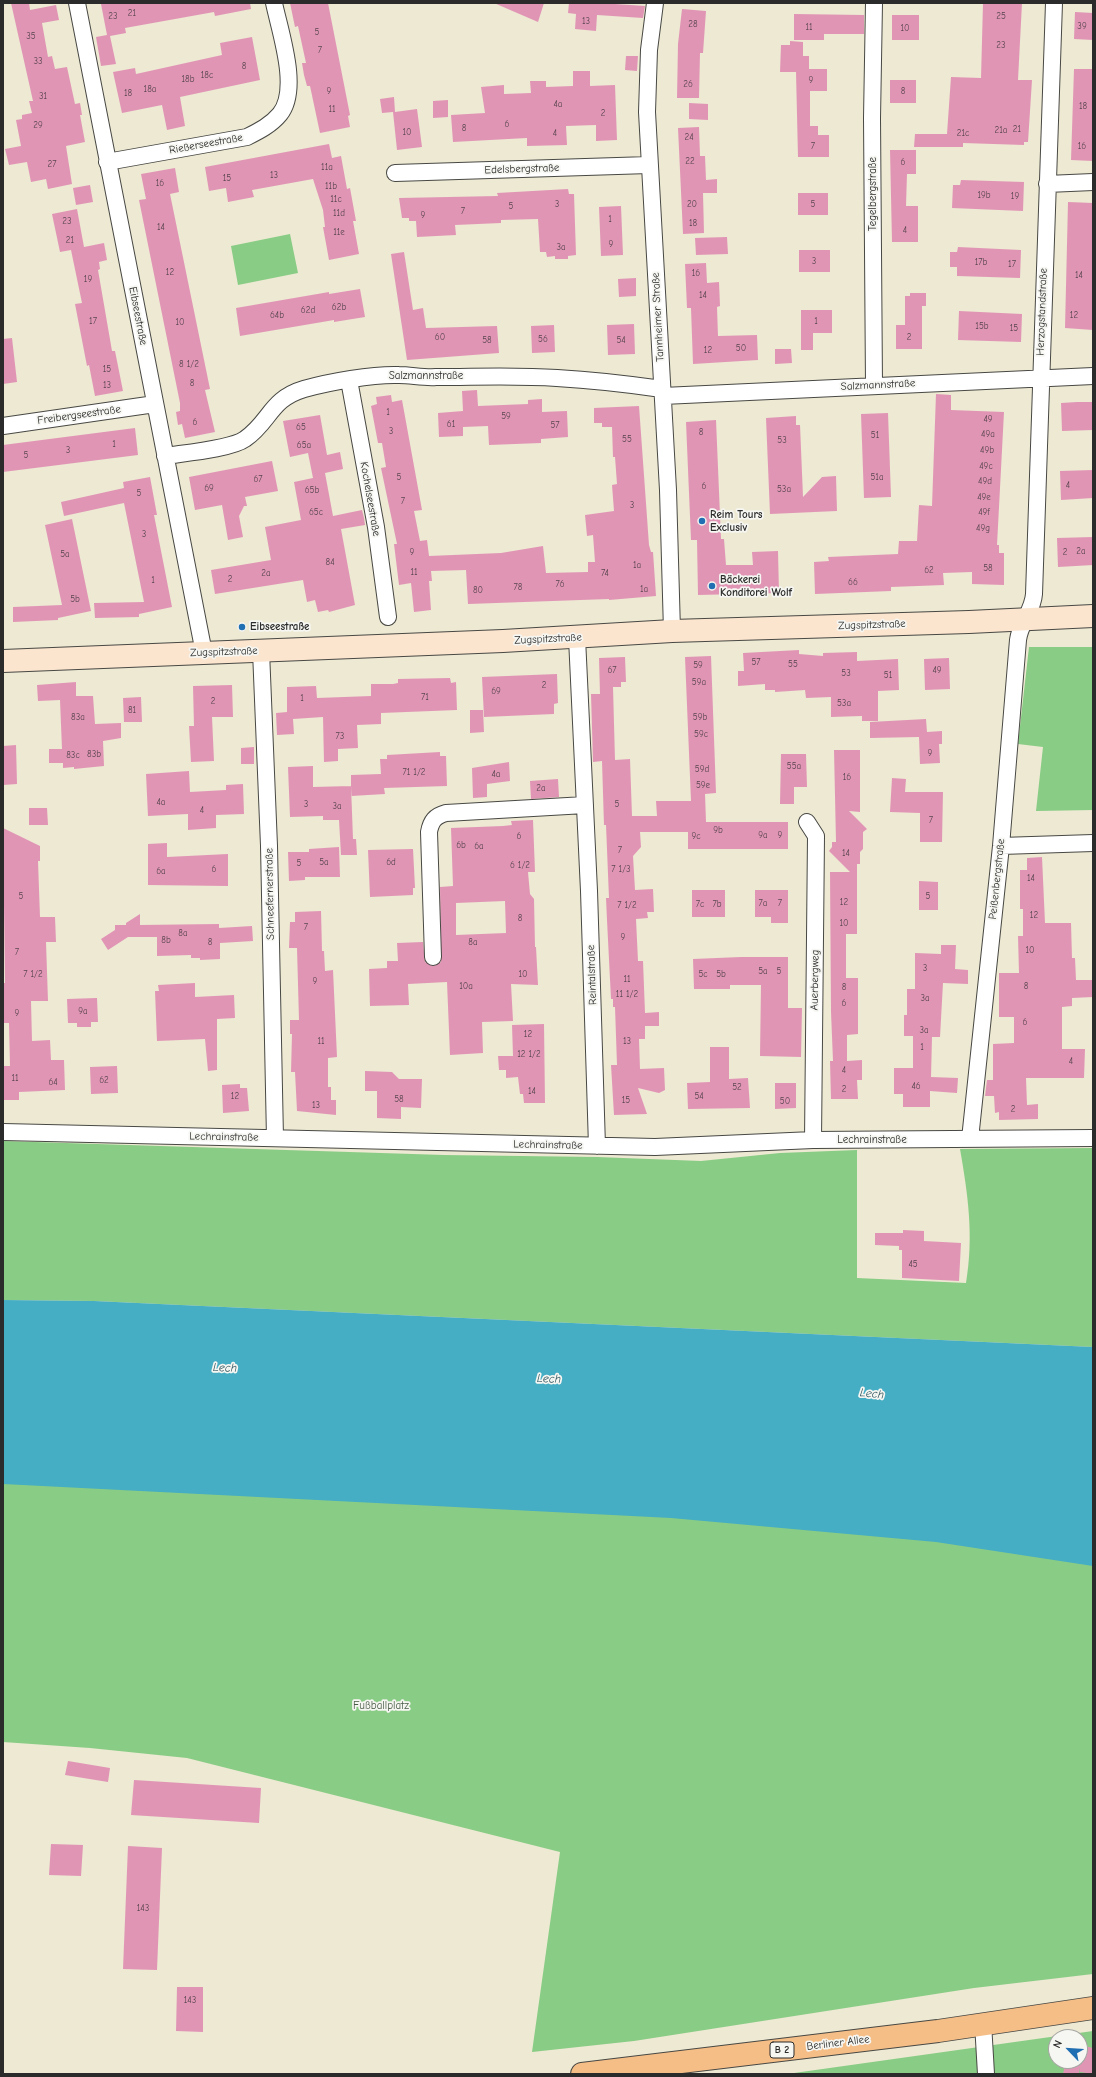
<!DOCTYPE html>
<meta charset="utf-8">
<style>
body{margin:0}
#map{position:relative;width:1096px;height:2077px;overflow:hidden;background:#ede9d3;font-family:"Comic Neue",sans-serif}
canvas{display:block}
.frame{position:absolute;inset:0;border:4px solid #2b2b2b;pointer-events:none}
.north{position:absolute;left:1048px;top:2029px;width:40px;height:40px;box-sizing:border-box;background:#f6f6f2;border:1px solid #a5a5a2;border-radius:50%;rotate:295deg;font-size:11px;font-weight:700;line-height:16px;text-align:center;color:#2b2b2b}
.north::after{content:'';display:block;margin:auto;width:14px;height:18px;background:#1f6fb2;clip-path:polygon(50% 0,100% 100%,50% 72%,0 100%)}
</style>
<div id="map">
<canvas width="1096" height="2077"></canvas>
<div class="frame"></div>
<div class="north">N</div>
</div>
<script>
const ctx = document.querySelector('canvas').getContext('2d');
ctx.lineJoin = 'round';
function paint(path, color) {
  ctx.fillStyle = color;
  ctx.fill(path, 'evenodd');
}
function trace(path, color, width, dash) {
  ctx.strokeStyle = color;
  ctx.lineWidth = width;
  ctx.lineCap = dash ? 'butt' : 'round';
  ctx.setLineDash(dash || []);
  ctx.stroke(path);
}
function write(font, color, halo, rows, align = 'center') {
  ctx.font = font + ' "Comic Neue",sans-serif';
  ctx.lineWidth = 3.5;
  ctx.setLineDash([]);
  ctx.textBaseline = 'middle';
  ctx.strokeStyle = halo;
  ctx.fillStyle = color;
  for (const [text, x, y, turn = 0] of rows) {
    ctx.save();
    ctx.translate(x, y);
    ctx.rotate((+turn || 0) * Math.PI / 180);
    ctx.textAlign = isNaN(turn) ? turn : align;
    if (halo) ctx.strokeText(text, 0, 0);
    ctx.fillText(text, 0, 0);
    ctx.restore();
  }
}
paint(new Path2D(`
 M290,234L298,273L238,285L231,246Z
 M1029,647H1093V810L1036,811L1043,747L1018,744Z
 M3,1141L444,1155L597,1157L701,1161L780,1153L857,1150V1278L966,1283C974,1236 968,1195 960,1149L1093,1148V1347L94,1301L3,1300Z
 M3,1480L456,1493L1093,1555V1974L974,1988L634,2041L532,2052L560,1852L187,1758L90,1748L3,1742Z
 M1093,2031V2074H787ZM1056,2037H1080V2061H1056Z`), '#89cc85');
paint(new Path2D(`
 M3,1300L94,1301L1093,1347V1566L936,1542L671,1518L3,1484Z`), '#45adc4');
paint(new Path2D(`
 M11,3H29L30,10L56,5L59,20L42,23L48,57L52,56L55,69L67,67L75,104L80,103L82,115H80L85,142L66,146L72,184L48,189L46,179L31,182L27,162L9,165L5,149L21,146L16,120L22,119V115L32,113L29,101H33Z
 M109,3H250L251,9L215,16L214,12L125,28L126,33L110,36L116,64L101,66L96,37L107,35L101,4Z
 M290,3H328L350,115L348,116L350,127L320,133L310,86H307L304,75L302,63H306L298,26L295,27Z
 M494,3H544L538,22Z
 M569,3H600L645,6L643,18L597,15L596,31L575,29L576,14L568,13Z
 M983,3H1022L1018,80H1032L1028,142H1024V145L963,143V147H914L915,134H947L951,77L981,78Z
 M682,9L706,11L703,53H700L699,98H677L678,44Z
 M1075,12L1093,13V40L1074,39Z
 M794,14L864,15V34H824V40H794Z
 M892,15H919V40H892Z
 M252,37L260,80L180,97L185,126L167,130L162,105L122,113L113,72L135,68L136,74L222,55L220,43Z
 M790,41L803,42V56H809V69H827V91H810V126H818V135H829V157H798L796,72H780L781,45H790Z
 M626,56H638L637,71L625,70Z
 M1074,69H1093V161L1071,160Z
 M573,71H590V86L615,85L617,140L596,141V125L566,126L567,145L527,146V138L453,142L451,115L485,113L481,87L504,85V94L531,93L530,81H546V87L573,86Z
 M890,80H916V103H890Z
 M394,97L395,112L417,109L422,147L397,150L393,112L382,113L380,99Z
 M448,100V117L433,118V101Z
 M689,103L708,104V120L689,119Z
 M699,127L700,156H705L706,180L717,179V193H703L704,233L683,234L678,128Z
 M329,144L332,158L341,156L347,189L350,188L356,221H353L359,254L329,260L323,227H325L323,210L313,179L252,190L254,197L228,202L226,188L209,191L205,167Z
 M890,150H916V174H907L906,206H918V242H892Z
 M175,168L179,192L170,194L210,389L205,390L215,432L185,438L182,424L178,425L176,412L180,411V403L139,200L146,199L141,174Z
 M961,180L1024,182L1023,211L952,208L953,185H960Z
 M90,185L93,202L76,205L73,188Z
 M568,189L569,194H574L576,255L568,256V259H555V256L547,257L546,252H540L538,219L501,220V223L455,225L456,235L417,237L416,221H409V218H402L399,198L498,196L497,193Z
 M798,193H828V215H798Z
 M1068,202L1093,203V330L1065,328Z
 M621,206L623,255L601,256L599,207Z
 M77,209L84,247L104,243L107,260L99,262L100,269L98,270L112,351H115L123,391L95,396L89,365L87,366L75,304L82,303L71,250L60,252L52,214Z
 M727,237L728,254L696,255L695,238Z
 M958,247L1021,250L1020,278L957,276V267H950V252H957Z
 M799,250H830V272H799Z
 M404,252L413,310L423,308L426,328L497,326L499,353L407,360L391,254Z
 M706,263L707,283L719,282L720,306L717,307L718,336L757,335L758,360L693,364L691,308H687L685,264Z
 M636,278V296L619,297L618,279Z
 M360,289L365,317L334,322V320L240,336L236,308L329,292V294Z
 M910,293H926V306H922V349H896V325H905V296H910Z
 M801,310H832V333H813V350H801Z
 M959,311L1022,314L1021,342L958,340Z
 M634,324L635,354L608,355L607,325Z
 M554,325L555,352L532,353L531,326Z
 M12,338L17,382L3,384V339Z
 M775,349H791L792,363L775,364Z
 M477,390L478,406L528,404V400L542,399V412L567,411L568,437L541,439V443L489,445L488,426L463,427V436L439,437L438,413L463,411L462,391Z
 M936,394L951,395V410L1004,412L997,545H999V553H1004V585L972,584V572L943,573L944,585L891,587V591L815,594L814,562L829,561L828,557L898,554L899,541H917L919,505L932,506Z
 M391,395L392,402L402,400L422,510L414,511L420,541L427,540L429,556L501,553L543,546L546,573L588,572V562H595L593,535L587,536L585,515L614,511L612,485L617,484L615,457H613L612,427H602V423H594V408L639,406L649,545L651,552H653L656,596L609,600V599L468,604L466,570L431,571L432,581H429L431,610L414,612L411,583L399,585L394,544H397L381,468L386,467L382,443H378L371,406L377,404L376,397Z
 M1077,402H1093V430L1062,431L1061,403Z
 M888,413L891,497L864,498L861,414Z
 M320,415L327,455L340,452L343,469L325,473L333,516L362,510L364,518L365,525L341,529L355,605L329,612L328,610L318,612L315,600L307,602L303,580L215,594L211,570L271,560L265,527L301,520L294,482L313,478L308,453L290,457L283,421Z
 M796,416V425H800L803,497L822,477L836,476L837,511L770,514L766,418Z
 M716,420L721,539H724L726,565H753L752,552L778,551L779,593L698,595L697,540H691L686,422Z
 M135,428L138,455L3,472V445Z
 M272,461L278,491L245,497L247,506H244L239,516L243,537L228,540L222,505L195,510L189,477Z
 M1093,470V498L1061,500L1060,471Z
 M150,477L157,515H154L172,607L139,614V617L95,618L94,603L144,602L124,503L64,516L61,502L124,488L123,482Z
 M72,519L91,611L58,618V620L13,622V607L62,605L45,525Z
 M1093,537V565L1058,567L1057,538Z
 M799,650V654L823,656V653L857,652V661L898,659L899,690L878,691V721H862V716L831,717V697L806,698L805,690L775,692V690H765V684L738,686V671H744L743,653Z
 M711,656L716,793L705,794L706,822H788V849H688V832H640L641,847L633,856L635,890L653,889L654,912H647L648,918L636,919L638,961H643L645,1013L659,1012V1026H645V1039H639L640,1069L664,1068L665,1090L659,1093L638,1088L647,1114L614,1115L611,1065H617L615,1007H613V999H611L607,920L606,898H609L606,825H604L602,761L593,762L591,694H600L599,658L625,657L626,682H621V687H613L615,760L630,759L632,816H657L656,801H691L685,657Z
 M949,658L950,689L925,690L924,659Z
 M557,674L558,703L554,704V714L484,717L482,677Z
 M450,678L451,683L456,682L457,710L381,713V724L357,725L358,748L338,749V761L324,762L323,717L293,719L294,734L277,735L276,713L287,712V687L316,686L317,698L371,696V684H393L398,683V679Z
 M76,682V696H93L95,724L121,723V738L103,741L104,766L74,769V767L63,768V763H49V749H62L60,700L38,701L37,685Z
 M232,685L233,717H212L214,761L191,762L189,726H194L193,686Z
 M141,697L142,722H124L123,698Z
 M470,710H483L484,732L470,733Z
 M926,719L927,732L942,731V744H939L940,763L920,764L919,737L870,738V722Z
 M16,745L17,784L3,785V746Z
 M254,747V764H241V748Z
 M834,750H860V812L849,811L867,829L863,832V849L860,852V864H857V934H846V978H858V1034L847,1035V1061L862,1060V1080H857L858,1099H831L830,1061H833L831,1012L830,872H850L829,851L832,847V842H836Z
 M440,752V756H446L447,786L384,788L385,794L351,796V775L381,774L380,759H387V755Z
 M781,754H806L807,787H794V804H780Z
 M509,762L510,781L487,784V797L473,798L472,768Z
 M313,766V787L351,786L353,839H356L357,855H341L339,820H323V816L290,817L288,767Z
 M189,771L190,792L226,790V785L243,784L244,814L216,815V828L188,830V814L148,816L146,774Z
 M892,778L906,779L905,792H943L942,842H920V813L890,812Z
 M558,779L559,797L531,799L530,781Z
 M29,808H47L48,825H29Z
 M533,820L535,872H528L530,894L534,899L535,947H536L538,985L511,984L513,1021L482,1022L483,1053L450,1055L447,982L408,984L409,1005L370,1006L369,969L387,968V961H398L397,943L423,942L425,962L433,966L441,962L440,887L453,886L451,828L503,826L512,825L511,821ZM505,901L506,933L456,935V903Z
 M3,828L40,846V861H38L40,917H55L56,942H46L48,1001H31L32,1041L50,1040L51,1060H64L65,1090L19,1092V1100H3V1066H10L9,1023H3V983H5Z
 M167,843V857L228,854V886L148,885V844Z
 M339,847L340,877H305V880L289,881L288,852H309V849Z
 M413,849L415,888H413V895L370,897L368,850Z
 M1042,857L1045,923H1071L1072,958H1075L1076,980H1093V997L1072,998V1006L1062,1007V1049H1085L1084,1078H1026L1027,1105L1038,1104V1119L999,1120V1112L995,1113L994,1096H985L987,1080H993V1044L1014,1043V1017H999V973H1019L1018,936H1023V909H1020V870H1027V858Z
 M919,881L938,882V910H919Z
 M692,890H725V917H692Z
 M755,890H788V923H771V917H755Z
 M321,911L322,951H324L325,971L333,970L337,1057L328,1058V1087H331V1100H336V1115L297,1111L295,1072H291L292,1034H290V1020H299L297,948H289L290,922H295V912Z
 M140,914V925L219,924V928L252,926L253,941L220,943V959L200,960V958H191V955L157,956V937H128L108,950L101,939L115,930V925H126V923Z
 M941,945H956L955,969L968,970V984L943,983L940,1037H932L931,1077L958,1078L957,1093L930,1091V1107H903V1094H894V1068H913V1036H904V1015H907V989H915V953L941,954Z
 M741,957H788V1008H802L801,1057L760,1056L761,985H730V989H694L693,959Z
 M195,983V997L234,995L235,1018L217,1019V1070L208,1071L205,1039L157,1041L155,991H159L158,985Z
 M97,998L98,1022H91V1027H77V1023H68L67,999Z
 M544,1024L545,1103H524L523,1094H520L518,1077L506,1078V1070H499L498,1056H513L512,1025Z
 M710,1047H729V1079L748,1078L750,1108L688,1109L687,1083L710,1082Z
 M117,1066L118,1093L91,1094L90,1067Z
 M365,1071L392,1072L399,1079H422L421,1108L401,1107V1119L377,1118V1091H365Z
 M775,1083H796V1108L775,1109Z
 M240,1084V1088H247L249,1111L223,1113L222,1085Z
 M903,1230L924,1231V1241L961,1243L959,1281L902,1278V1250H899V1246L875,1245V1233H903Z
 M68,1761L110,1768L108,1782L65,1775Z
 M134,1780L261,1788L259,1823L131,1815Z
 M51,1844L83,1845L81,1876L49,1875Z
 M128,1846L162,1848L157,1970L123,1969Z
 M177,1987H203V2032L176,2031Z
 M1080,2045L1093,2048V2074L1080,2072V2067L1079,2074H1063L1066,2061H1080Z`), '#e195b5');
const street = new Path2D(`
 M77,3L204,653
 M655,3L649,50L647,112L668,490L672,631
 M107,162L247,137C259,131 271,125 280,114C300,89 280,32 274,3
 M395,173L649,165
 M1047,184L1093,182
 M349,380L376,527L388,617
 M874,385L872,118L874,3
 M663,396L1093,376
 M3,426L155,404
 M165,456C184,453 231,449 245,439C270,422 270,399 304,389C329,382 373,374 399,375C411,375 424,378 436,377C476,377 516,375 557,378C592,380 627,384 662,389
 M577,638L589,891L597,1146
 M261,651L269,846L275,1138
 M807,822L816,836L813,1140
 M1001,846L1093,843
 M433,957L429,832C431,821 435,816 446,813L585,805
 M3,1132L655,1147L813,1140L1093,1138
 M970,1139L1001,846L1018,640C1020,623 1033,611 1034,594L1054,3
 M983,2023L986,2074`);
const secondary = new Path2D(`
 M3,661L503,641L672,631L969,622L1093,616`);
const primary = new Path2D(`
 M582,2074L938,2031L1093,2008`);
trace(street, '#484844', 18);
trace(secondary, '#484844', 24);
trace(primary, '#484844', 24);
trace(street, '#fff', 16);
trace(secondary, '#fbe5cf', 22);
trace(primary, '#f6be87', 22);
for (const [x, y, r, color] of [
 [702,521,4,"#1f6fb2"],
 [712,586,4,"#1f6fb2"],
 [242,627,4,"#1f6fb2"]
]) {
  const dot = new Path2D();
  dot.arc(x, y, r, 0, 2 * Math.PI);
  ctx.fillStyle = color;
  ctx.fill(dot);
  trace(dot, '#f6f6f2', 1.5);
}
write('9px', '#58464e', null, [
 ["21",132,13],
 ["23",113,16],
 ["25",1001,16],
 ["13",586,21],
 ["28",693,24],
 ["39",1082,26],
 ["11",809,27],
 ["10",905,28],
 ["5",317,32],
 ["35",31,36],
 ["23",1001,45],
 ["7",320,50],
 ["33",38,61],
 ["8",244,66],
 ["18c",207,75],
 ["18b",188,79],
 ["9",811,80],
 ["26",688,84],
 ["18a",150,89],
 ["9",329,91],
 ["8",903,91],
 ["18",128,93],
 ["31",43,96],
 ["4a",558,104],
 ["18",1083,106],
 ["11",332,109],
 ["2",603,113],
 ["6",507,124],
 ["29",38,125],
 ["8",464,128],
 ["21",1017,129],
 ["21a",1001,130],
 ["10",407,132],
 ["4",555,133],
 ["21c",963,133],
 ["24",689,137],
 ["7",813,146],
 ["16",1082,146],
 ["22",690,161],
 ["6",903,162],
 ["27",52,164],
 ["11a",327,167],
 ["13",274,175],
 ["15",227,178],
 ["16",160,183],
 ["11b",331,186],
 ["19b",984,195],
 ["19",1015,196],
 ["11c",336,199],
 ["3",557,204],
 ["20",692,204],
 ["5",813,204],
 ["5",511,206],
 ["7",463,211],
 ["11d",339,213],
 ["9",423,215],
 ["1",610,219],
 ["23",67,221],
 ["18",693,223],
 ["14",161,227],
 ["4",905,230],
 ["11e",339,232],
 ["21",70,240],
 ["9",611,244],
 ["3a",561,247],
 ["3",814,261],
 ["17b",981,262],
 ["17",1012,264],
 ["12",170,272],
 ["16",696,273],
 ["14",1079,275],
 ["19",88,279],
 ["14",703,295],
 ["62b",339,307],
 ["62d",308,310],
 ["64b",277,315],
 ["12",1074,315],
 ["17",93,321],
 ["1",816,321],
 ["10",180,322],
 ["15b",982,326],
 ["15",1014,328],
 ["60",440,337],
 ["2",909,337],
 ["56",543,339],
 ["58",487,340],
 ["54",621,340],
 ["50",741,348],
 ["12",708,350],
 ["8 1/2",189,364],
 ["15",107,369],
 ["8",192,383],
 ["13",107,385],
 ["1",388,412],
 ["59",506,416],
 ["49",988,419],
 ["6",195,422],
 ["61",451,424],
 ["57",555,425],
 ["65",301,427],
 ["3",391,431],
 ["8",701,432],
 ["49a",988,434],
 ["51",875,435],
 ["55",627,439],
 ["53",782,440],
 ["1",114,444],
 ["65a",304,445],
 ["3",68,450],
 ["49b",987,450],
 ["5",26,455],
 ["49c",986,466],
 ["5",399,477],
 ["51a",877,477],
 ["67",258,479],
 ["49d",985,481],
 ["4",1068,485],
 ["6",704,486],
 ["69",209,488],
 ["53a",784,489],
 ["65b",312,490],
 ["5",139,493],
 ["49e",984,497],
 ["7",403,501],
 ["3",632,505],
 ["65c",316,512],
 ["49f",984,512],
 ["49g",983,528],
 ["3",144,534],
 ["2a",1081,551],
 ["9",412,552],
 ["2",1065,552],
 ["5a",65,554],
 ["84",330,562],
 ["1a",637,565],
 ["58",988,568],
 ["62",929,570],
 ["11",414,572],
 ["2a",266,573],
 ["74",605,573],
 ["2",230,579],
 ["1",153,580],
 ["66",853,582],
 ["76",560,584],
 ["78",518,587],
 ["1a",644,589],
 ["80",478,590],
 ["5b",75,599],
 ["57",756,662],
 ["55",793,664],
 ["59",698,665],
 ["67",612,670],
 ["49",937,670],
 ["53",846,673],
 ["51",888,675],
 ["59a",699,682],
 ["2",544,685],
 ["69",496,691],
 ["71",425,697],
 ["1",302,698],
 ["2",213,701],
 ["53a",844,703],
 ["81",132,710],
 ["83a",78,717],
 ["59b",700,717],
 ["59c",701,734],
 ["73",340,736],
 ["9",930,753],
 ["83b",94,754],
 ["83c",73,755],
 ["55a",794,766],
 ["59d",702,769],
 ["71 1/2",414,772],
 ["4a",496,774],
 ["16",847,777],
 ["59e",703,785],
 ["2a",541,788],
 ["4a",161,802],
 ["3",306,804],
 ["5",617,804],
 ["3a",337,806],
 ["4",202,810],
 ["7",931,820],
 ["9b",718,830],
 ["9a",763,835],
 ["9",780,835],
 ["6",519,836],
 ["9c",696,836],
 ["6b",461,845],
 ["6a",479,846],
 ["7",620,850],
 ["14",846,853],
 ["5a",324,862],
 ["6d",391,862],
 ["5",299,863],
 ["6 1/2",520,865],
 ["6",214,869],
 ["7 1/3",621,869],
 ["6a",161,871],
 ["14",1031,878],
 ["5",21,896],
 ["5",928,896],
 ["12",844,902],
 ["7a",763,903],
 ["7",780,903],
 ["7c",700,904],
 ["7b",717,904],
 ["7 1/2",627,905],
 ["12",1034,915],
 ["8",520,918],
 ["10",844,923],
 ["7",306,927],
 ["8a",183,933],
 ["9",623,937],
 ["8b",166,940],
 ["8",210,942],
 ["8a",473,942],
 ["10",1030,950],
 ["7",17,952],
 ["3",925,968],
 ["5a",763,971],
 ["5",779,971],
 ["7 1/2",33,974],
 ["10",523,974],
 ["5c",703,974],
 ["5b",721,974],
 ["11",627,979],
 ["9",315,981],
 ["10a",466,986],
 ["8",1026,986],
 ["8",844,987],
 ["11 1/2",627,994],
 ["3a",925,998],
 ["6",844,1003],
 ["9a",83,1011],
 ["9",17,1013],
 ["6",1025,1022],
 ["3a",924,1030],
 ["12",528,1034],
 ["11",321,1041],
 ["13",627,1041],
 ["1",922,1047],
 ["12 1/2",529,1054],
 ["4",1071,1061],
 ["4",844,1070],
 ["11",15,1078],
 ["62",104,1080],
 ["64",53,1082],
 ["46",916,1086],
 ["52",737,1087],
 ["2",844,1089],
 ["14",532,1091],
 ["12",235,1096],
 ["54",699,1096],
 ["58",399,1099],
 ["15",626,1100],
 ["50",785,1101],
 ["13",316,1105],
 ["2",1013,1109],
 ["45",913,1264],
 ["143",143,1908],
 ["143",190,2000]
]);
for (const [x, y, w] of [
 [782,2050,24]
]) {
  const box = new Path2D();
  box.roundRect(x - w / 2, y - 8, w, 16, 3);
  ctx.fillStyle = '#f6f6f2';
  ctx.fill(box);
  trace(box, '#2b2b2b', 1);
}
write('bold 10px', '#2b2b2b', null, [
 ["B 2",782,2050]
]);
write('11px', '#2b2b2b', '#f6f6f2', [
 ["Rießerseestraße",206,144,-10],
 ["Edelsbergstraße",522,169,-2],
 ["Tegelbergstraße",873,194,-90],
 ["Herzogstandstraße",1042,312,-88],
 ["Eibseestraße",138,316,79],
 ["Tannheimer Straße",658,317,-93],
 ["Salzmannstraße",426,376],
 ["Salzmannstraße",878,385,-3],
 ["Freibergseestraße",79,415,-8],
 ["Kochelseestraße",370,499,80],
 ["Zugspitzstraße",872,625,-2],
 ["Zugspitzstraße",548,639,-3],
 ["Zugspitzstraße",224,652,-2],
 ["Peißenbergstraße",997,879,-84],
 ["Schneefernerstraße",270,894,-91],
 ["Reintalstraße",592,975,-92],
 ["Auerbergweg",815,980,-89],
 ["Lechrainstraße",224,1137,1],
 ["Lechrainstraße",872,1140],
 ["Lechrainstraße",548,1145,1],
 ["Berliner Allee",838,2043,-7]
]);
write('bold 11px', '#2b2b2b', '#f6f6f2', [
 ["Reim Tours",710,515],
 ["Exclusiv",710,528],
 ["Bäckerei",720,580],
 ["Konditorei Wolf",720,593],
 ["Eibseestraße",250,627]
], 'left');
write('11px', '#475b46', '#f6f6f2', [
 ["Fußballplatz",381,1706]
]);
write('italic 12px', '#345861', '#f6f6f2', [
 ["Lech",225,1368,2],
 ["Lech",549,1379,2],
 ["Lech",872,1394,6]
]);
</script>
